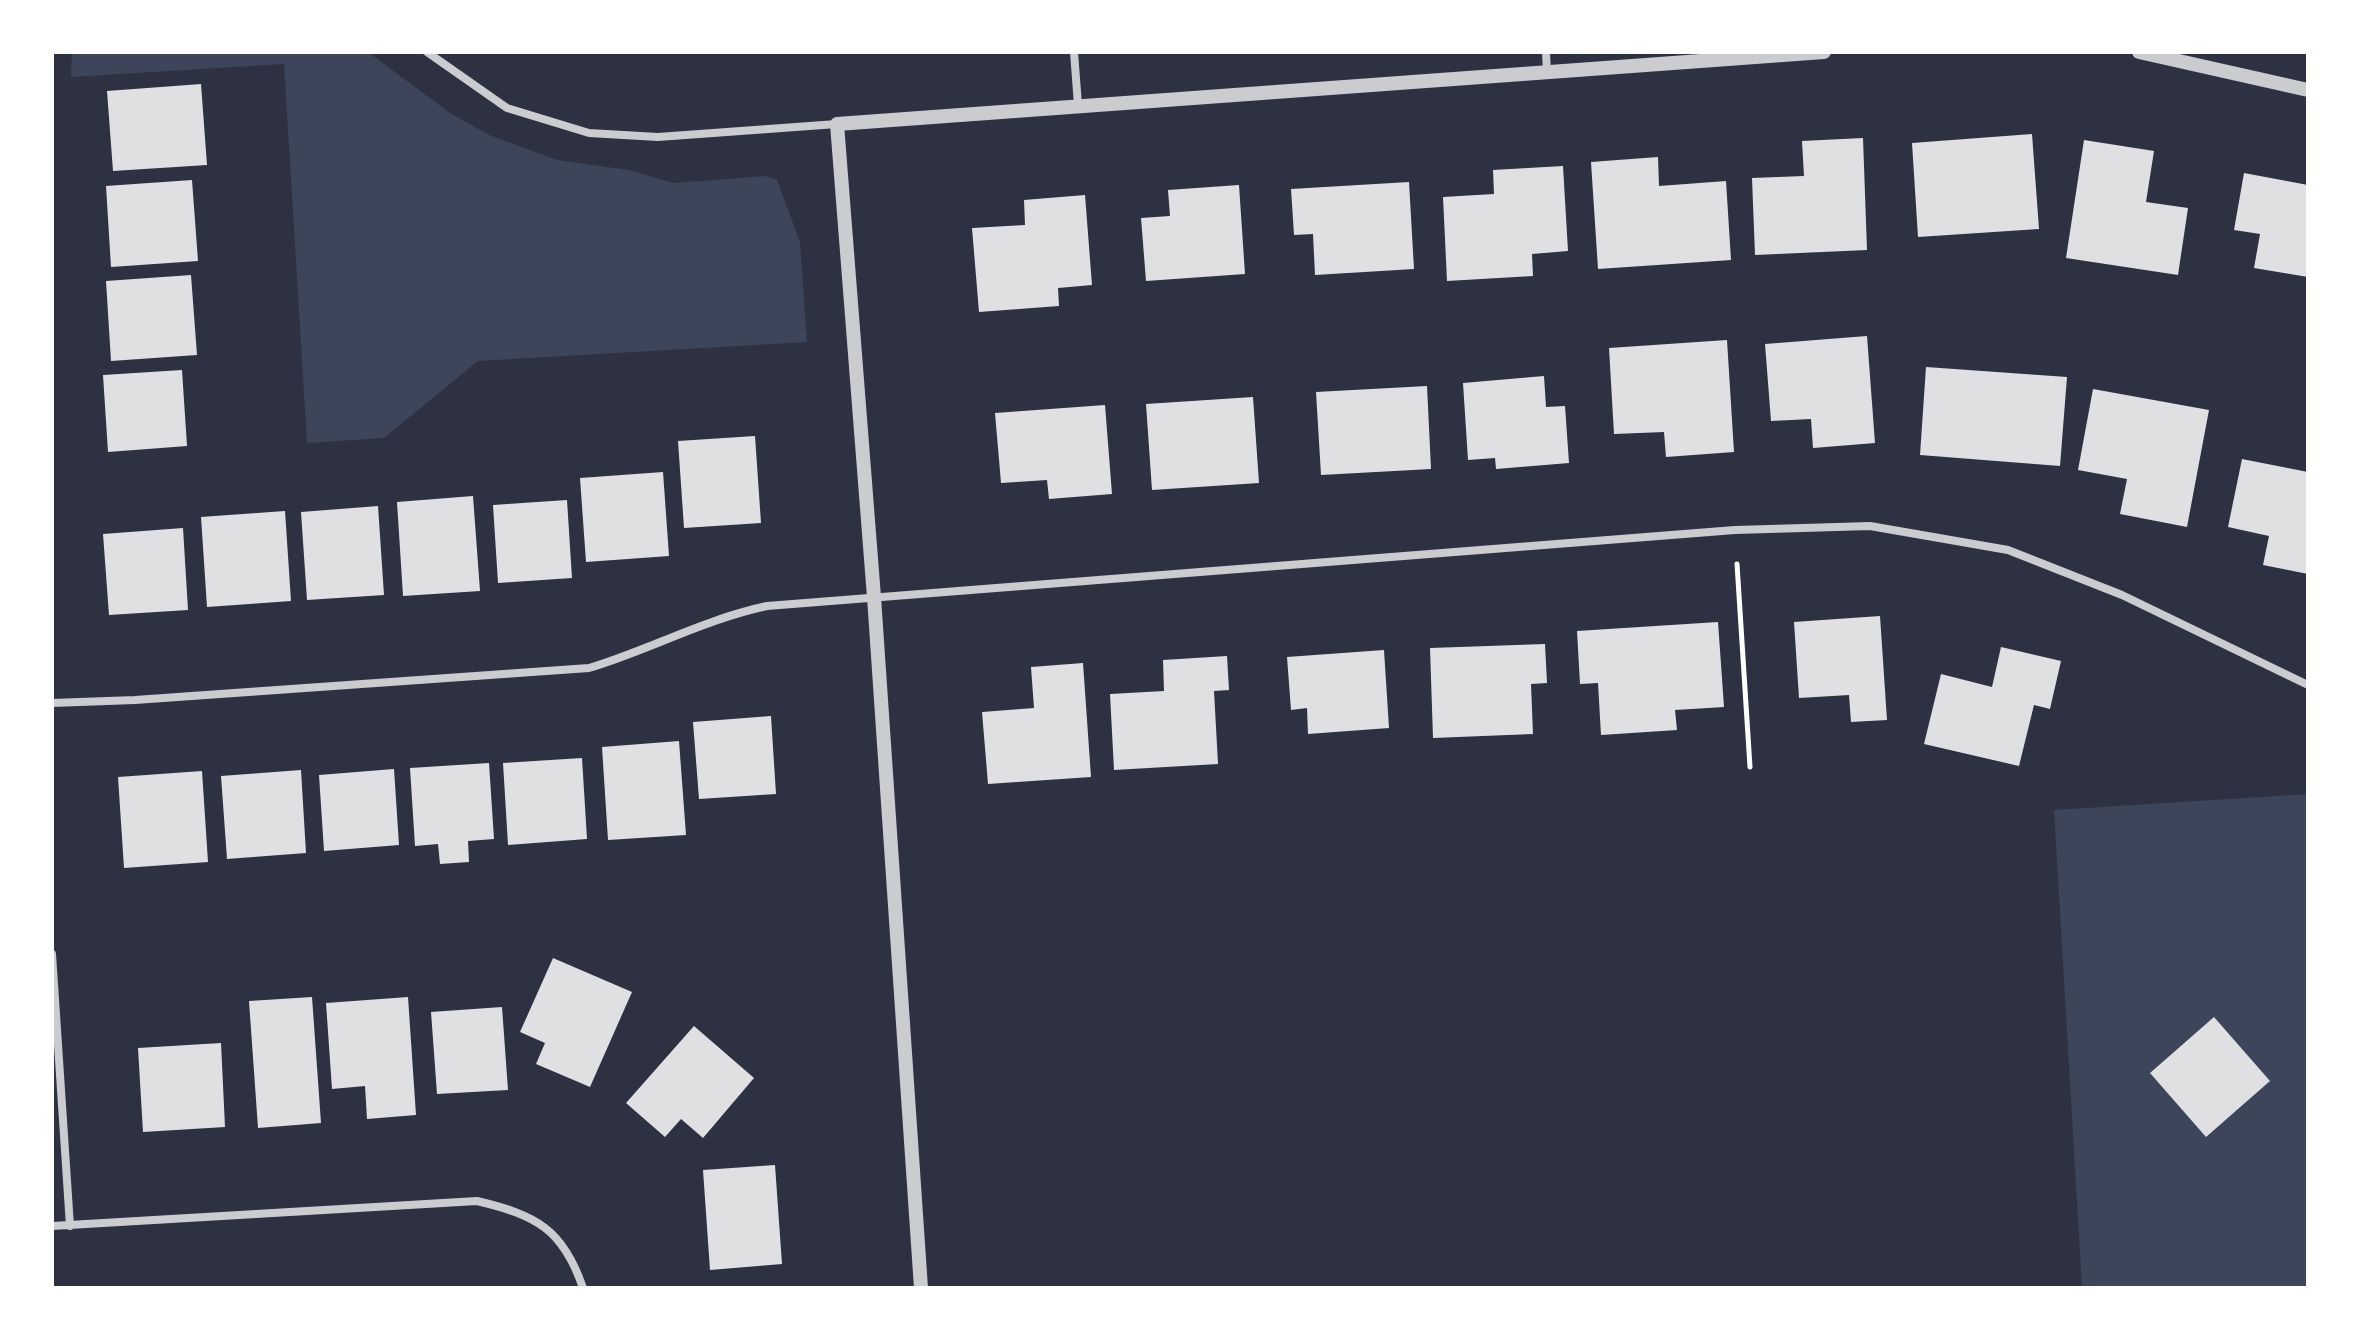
<!DOCTYPE html>
<style>
body{margin:0}
#map{position:relative;width:2360px;height:1340px;overflow:hidden;background:#2d3142;font-family:"Sofia Sans Condensed",sans-serif}
canvas{display:block}
.frame{position:absolute;inset:0;border:54px solid #fff;pointer-events:none}
</style>
<div id="map">
<canvas width="2360" height="1340"></canvas>
<div class="frame"></div>
</div>
<script>
const ctx = document.querySelector('canvas').getContext('2d');
ctx.lineJoin = 'round';
function paint(path, color) {
  ctx.fillStyle = color;
  ctx.fill(path, 'evenodd');
}
function trace(path, color, width, dash) {
  ctx.strokeStyle = color;
  ctx.lineWidth = width;
  ctx.lineCap = dash ? 'butt' : 'round';
  ctx.setLineDash(dash || []);
  ctx.stroke(path);
}
paint(new Path2D(`
 M72,52H368L450,113L489,135L557,160L629,170L673,183L765,176L777,180L800,242L807,342L478,361L384,438L307,443L284,64L71,77Z
 M2308,794V1288H2082L2054,810Z`), '#3c4559');
paint(new Path2D(`
 M201,84L207,165L113,171L107,91Z
 M2032,134L2039,229L1918,237L1912,143Z
 M1863,138L1867,250L1755,255L1752,178L1804,176L1802,141Z
 M2084,140L2154,151L2146,202L2188,208L2178,275L2066,258Z
 M1658,157L1659,186L1726,181L1731,260L1598,269L1591,162Z
 M1563,166L1568,251L1532,254L1533,276L1447,281L1443,197L1494,194L1493,170Z
 M2244,173L2308,185V277L2254,268L2260,234L2234,230Z
 M192,180L198,261L111,267L106,186Z
 M1409,182L1414,269L1315,275L1313,234L1294,235L1291,189Z
 M1239,185L1245,274L1146,281L1141,218L1170,216L1168,190Z
 M1085,195L1092,285L1058,288L1059,306L979,312L972,228L1025,225L1024,200Z
 M191,275L197,355L111,361L106,281Z
 M1867,336L1875,443L1813,448L1811,419L1771,421L1765,344Z
 M1727,340L1734,452L1666,457L1664,432L1614,434L1609,348Z
 M1926,367L2067,377L2060,466L1920,455Z
 M182,370L187,446L108,452L103,375Z
 M1544,376L1546,407L1565,406L1569,463L1496,469L1495,458L1468,460L1463,383Z
 M1427,386L1431,469L1321,475L1316,392Z
 M2093,389L2209,410L2187,527L2120,514L2127,479L2078,470Z
 M1253,397L1259,483L1152,490L1146,404Z
 M1105,405L1112,494L1049,499L1047,480L1001,483L995,413Z
 M755,436L761,523L684,528L678,441Z
 M2242,459L2308,472V574L2263,565L2269,536L2228,527Z
 M663,472L669,556L586,562L580,478Z
 M473,496L480,591L403,596L397,502Z
 M567,500L572,578L498,583L493,505Z
 M378,506L384,595L307,600L301,512Z
 M285,511L291,601L207,607L201,517Z
 M183,528L188,610L109,615L103,534Z
 M1880,616L1887,720L1851,722L1849,695L1799,698L1794,622Z
 M1718,622L1724,707L1675,710L1677,730L1601,735L1598,683L1580,684L1577,631Z
 M1545,644L1547,683L1531,684L1533,734L1433,738L1430,648Z
 M2001,647L2061,661L2050,709L2034,705L2019,766L1924,744L1941,674L1992,687Z
 M1384,650L1389,728L1308,734L1307,708L1291,710L1287,657Z
 M1227,656L1229,690L1214,691L1218,764L1114,770L1110,694L1164,691L1163,660Z
 M1083,663L1091,777L988,784L982,712L1034,708L1031,667Z
 M771,716L776,794L699,799L693,722Z
 M679,741L686,835L608,840L602,747Z
 M582,758L587,839L508,845L503,763Z
 M489,763L494,839L468,841L469,862L440,864L438,844L415,846L410,768Z
 M394,769L399,845L324,851L319,775Z
 M301,770L306,853L227,859L221,776Z
 M202,771L208,862L124,868L118,777Z
 M553,958L632,992L590,1087L536,1064L545,1043L520,1032Z
 M312,997L321,1123L258,1128L249,1001Z
 M408,997L416,1115L367,1119L365,1086L332,1089L326,1003Z
 M502,1007L508,1090L437,1094L431,1012Z
 M2214,1017L2270,1081L2206,1137L2150,1073Z
 M694,1026L754,1078L703,1138L681,1119L665,1137L626,1103Z
 M221,1043L225,1127L143,1132L138,1048Z
 M775,1165L782,1264L710,1270L703,1170Z`), '#e0e0e3');
trace(new Path2D(`
 M1737,564L1750,767`), '#fff', 5);
trace(new Path2D(`
 M427,52L507,108L589,133L658,137L837,124
 M1074,52L1078,105
 M1546,52L1547,73
 M52,703L135,700L589,668C649,650 705,619 767,606L1735,530L1870,526L2008,550L2122,595L2308,685
 M52,954L70,1226
 M52,1226L477,1201C536,1215 563,1229 583,1288`), '#caccd0', 8);
trace(new Path2D(`
 M2139,52L2308,90
 M921,1288L874,597L837,124L1824,52`), '#caccd0', 14);
</script>
